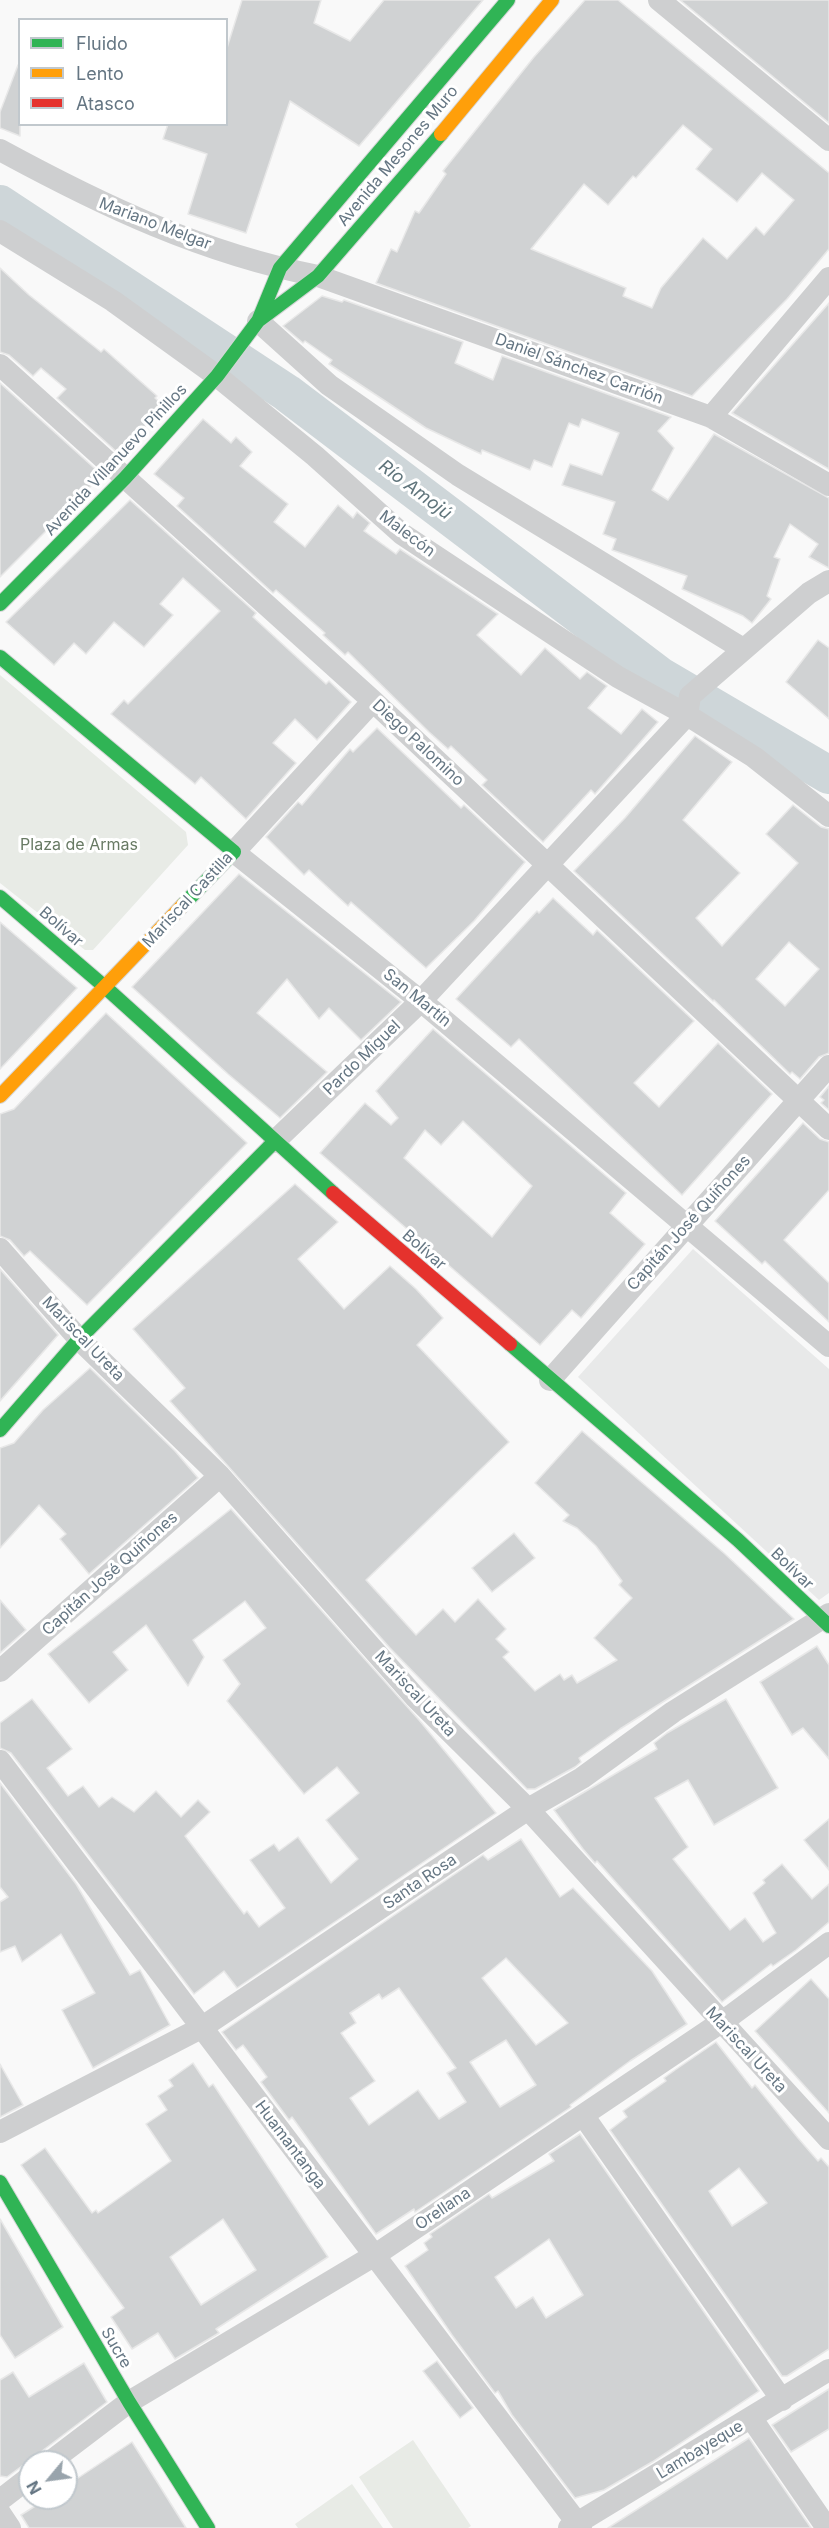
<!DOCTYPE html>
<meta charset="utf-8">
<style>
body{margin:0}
#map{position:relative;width:829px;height:2528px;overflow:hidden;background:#f9f9f9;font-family:Inter,sans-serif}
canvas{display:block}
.legend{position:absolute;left:18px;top:18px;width:210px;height:108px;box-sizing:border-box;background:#fff;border:2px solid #c1c8cd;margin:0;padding:8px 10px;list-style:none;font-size:18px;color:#657683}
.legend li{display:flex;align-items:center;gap:12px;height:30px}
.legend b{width:30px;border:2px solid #c1c8cd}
.north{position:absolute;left:18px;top:2450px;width:60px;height:60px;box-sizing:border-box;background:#fff;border:2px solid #c1c8cd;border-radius:50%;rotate:241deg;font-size:16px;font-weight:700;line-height:24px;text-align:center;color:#657683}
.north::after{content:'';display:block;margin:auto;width:21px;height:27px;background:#99a4ac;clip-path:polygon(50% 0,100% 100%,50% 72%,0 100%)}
</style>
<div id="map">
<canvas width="829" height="2528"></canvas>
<ul class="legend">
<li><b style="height:8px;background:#30b455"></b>Fluido</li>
<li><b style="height:8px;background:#ff9f0a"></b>Lento</li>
<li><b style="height:8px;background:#e5322d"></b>Atasco</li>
</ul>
<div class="north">N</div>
</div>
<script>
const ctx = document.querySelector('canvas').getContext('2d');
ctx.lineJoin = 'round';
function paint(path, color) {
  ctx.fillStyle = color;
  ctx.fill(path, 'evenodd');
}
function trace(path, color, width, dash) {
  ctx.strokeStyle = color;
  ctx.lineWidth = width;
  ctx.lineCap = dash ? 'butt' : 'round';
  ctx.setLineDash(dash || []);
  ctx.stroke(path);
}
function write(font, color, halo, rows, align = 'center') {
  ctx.font = font + ' Inter,sans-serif';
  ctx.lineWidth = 6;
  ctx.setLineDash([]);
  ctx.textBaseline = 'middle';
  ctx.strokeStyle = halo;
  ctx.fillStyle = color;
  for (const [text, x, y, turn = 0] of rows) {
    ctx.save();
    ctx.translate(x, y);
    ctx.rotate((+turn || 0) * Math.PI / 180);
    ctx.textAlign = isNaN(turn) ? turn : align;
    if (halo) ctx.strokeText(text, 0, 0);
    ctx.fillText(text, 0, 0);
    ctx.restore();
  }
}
paint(new Path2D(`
 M693,1249L829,1369V1593L819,1600L578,1377Z`), '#e8e9e9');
paint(new Path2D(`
 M0,675L186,832L188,845L93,950H85L0,883Z
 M413,2440L471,2526L468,2528H393L359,2477Z
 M352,2484L383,2528H298L295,2524Z`), '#e8ebe6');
trace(new Path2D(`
 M0,204L287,393L660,676L829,775`), '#ced6d9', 38);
const building = new Path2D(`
 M242,0H321L314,23L350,41L384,0H483L359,146L290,101L246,233L188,214L207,154L163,139L168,124H226V51Z
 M585,0H618L829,173V249L787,299L692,396L376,283L391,249L397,252L415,211L419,213L446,174L443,171L534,57ZM683,125L712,149L696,169L737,202L762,173L794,200L764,235L756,227L727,259L703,238L661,288L652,308L623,296L626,288L531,249L584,184L608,205L633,176L636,178Z
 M680,0H829V123Z
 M18,65L20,66V136L0,128V112Z
 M0,268L29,295L101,352L104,349L157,396L155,398L164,406L119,454L57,398L66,389L41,368L33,376L9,355L0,352Z
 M322,296L342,302L344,300L463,342L455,363L493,380L502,356L671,417L658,431L674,448L652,490L668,500L714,434L829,498V568L809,557L818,544L790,524L774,557L780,559L767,596L771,599L752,623L743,616L682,589L687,576L612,550L616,539L603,534L615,502L562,485L570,464L602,475L619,433L582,419L579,427L569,423L552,467L534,460L530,470L482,450L481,454L426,428L329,364L332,360L305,341L303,343L283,326Z
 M829,303V469L732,413Z
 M0,383L102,475L0,577Z
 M203,419L231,443L236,437L252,452L240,466L288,504L274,522L305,547L338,505L353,518L357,512L370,523L364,531L396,554L400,549L498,614L477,635L521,675L545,648L580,679L587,672L607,686L588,708L621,734L642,709L658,722L595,794L591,790L543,842L482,785L487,780L451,746L448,749L429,732L348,652L345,655L323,635L325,633L276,590L273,593L177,506L184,498L154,474Z
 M130,500L256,613L253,617L326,684L329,681L351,702L317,740L295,719L273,743L296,763L246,819L201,777L195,784L111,714L124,700L128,704L220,611L183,578L160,604L173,615L144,647L114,622L86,654L74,643L54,665L6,622Z
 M818,640L829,648V719L786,682Z
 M377,728L461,808L464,805L525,862L474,921L426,968L351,902L348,906L309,870L304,875L266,837L298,802L302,805L350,749L353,752Z
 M695,736L732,762L683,820L740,873L696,918L722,946L798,863L766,834L793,805L821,827L829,829V1053L819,1057L800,1079L792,1072L790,1074L714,1000L713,1001L574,871L625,818ZM789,942L819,969L785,1006L756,979Z
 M239,874L401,1002L361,1040L329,1008L319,1019L287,979L257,1013L327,1072L280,1118L228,1074L132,987Z
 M553,898L593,935L597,930L694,1021L634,1083L659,1107L718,1043L772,1094L682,1195L519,1039L511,1047L456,999L537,911L539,913Z
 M0,922L77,988L0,1069Z
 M106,1013L247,1143L87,1305L30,1251L24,1256L10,1240L0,1236V1114L14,1109Z
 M433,1029L626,1193L610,1213L645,1244L581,1318L572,1310L540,1345L320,1153L365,1103L391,1125L398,1118L376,1091ZM463,1121L532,1186L492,1237L404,1158L425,1130L441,1145Z
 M829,1086V1110L821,1103L824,1100L820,1097Z
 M803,1123L820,1139L829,1142V1190L784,1240L829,1283V1322L765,1261L762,1264L715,1221Z
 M295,1184L338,1222L298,1259L344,1309L390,1266L416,1289L443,1318L417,1345L509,1442L366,1580L416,1635L443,1609L455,1622L478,1599L506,1629L496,1639L509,1652L503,1657L535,1691L560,1674L564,1680L572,1675L577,1683L617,1660L594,1638L632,1598L619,1585L622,1581L596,1546L577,1528L563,1521L569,1515L535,1483L582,1431L725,1554L794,1619L620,1729L579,1758L581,1762L575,1767L535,1789H527L390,1648L170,1401L185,1388L133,1329Z
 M0,1269L58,1335L0,1401Z
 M90,1368L175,1451L198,1478L89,1574L60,1539L66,1534L39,1505L0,1548V1448L14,1443L43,1410Z
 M231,1509L419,1720L496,1813L237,1988L224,1971L194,1994L11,1753L0,1748V1723L32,1699L72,1749L47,1768L68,1796L83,1786L99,1807L112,1797L134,1812L156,1791L181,1817L198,1800L210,1812L185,1836L244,1914L247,1911L259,1927L285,1908L250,1860L274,1844L279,1851L298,1837L331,1883L358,1859L326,1820L359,1793L337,1767L304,1794L227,1701L240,1684L223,1660L266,1628L245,1601L193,1640L204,1657L188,1686L146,1625L113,1652L128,1670L89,1703L48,1654Z
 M514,1533L535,1558L492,1592L472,1568Z
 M0,1600L26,1630L0,1653Z
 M817,1646L829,1665V1759L803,1728L792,1735L760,1682Z
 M726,1699L778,1788L714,1825L688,1780L655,1798L688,1847L673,1859L730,1930L745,1918L763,1942L776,1933L753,1893L765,1883L763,1880L782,1864L812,1899L829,1884V1922L796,1950L773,1966L771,1964L722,2002L597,1861L595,1863L583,1849L554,1810L657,1749L654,1743L667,1733Z
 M0,1783L76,1884L130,1975L140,1970L170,2025L93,2068L62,2010L95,1993L61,1934L22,1962L15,1946L0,1952V1902L8,1897L0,1887Z
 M829,1819V1870L804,1840Z
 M521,1839L560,1897L573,1888L652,1971L687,2024L630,2061L570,2105L571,2107L415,2212L414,2209L376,2234L292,2117L289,2120L261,2082L267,2077L243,2045L236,2050L222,2032L483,1855L488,1860ZM506,1958L568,2023L536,2045L482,1978ZM399,1988L456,2068L447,2073L466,2102L439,2119L418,2090L369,2125L350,2098L375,2081L341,2033L356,2023L350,2013L379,1994L382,1999ZM506,2040L536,2085L500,2107L470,2062Z
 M811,1979L829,1999V2113L755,2031Z
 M716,2042L752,2088L755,2085L798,2138L818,2161L821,2158L829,2167V2349L787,2376H782L610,2130L627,2117L623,2111L666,2081L664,2078L675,2070ZM739,2168L767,2203L732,2226L709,2191Z
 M193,2063L209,2087L213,2084L328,2257L216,2329L219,2333L175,2359L158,2333L132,2349L111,2317L124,2308L21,2165L45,2148L92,2213L96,2210L98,2213L171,2161L146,2124L167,2110L158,2096L173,2086L169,2080ZM223,2219L256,2270L201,2305L170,2257Z
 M0,2064L23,2105L0,2117Z
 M580,2134L759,2391L652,2462L604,2490L575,2498L512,2415L498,2391L495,2393L452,2335L405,2266L428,2250L424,2243L432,2237L430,2234L489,2194L492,2198L554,2161L549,2154ZM549,2239L583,2295L546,2318L533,2297L516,2308L495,2277Z
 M0,2219L63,2327L15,2358L0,2335Z
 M437,2361L473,2408L460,2418L423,2371Z
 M84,2363L107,2402L42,2451L37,2462L22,2466L7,2477L0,2476V2380L13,2372L29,2397Z
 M829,2389V2429L791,2452L772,2425Z
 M749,2438L811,2528H608L713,2461Z
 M132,2442L186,2528H29L21,2515L48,2498H66V2486Z`);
paint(building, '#d0d2d3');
trace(building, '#e8e8e8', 1.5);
const fast = new Path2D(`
 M259,319L280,268L508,0
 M0,604L125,478L217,376L258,321L318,276L441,134
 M0,657L234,852L183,905
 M0,897L105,987L333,1193
 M510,1344L738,1540L829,1626
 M0,1430L79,1339L274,1142
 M0,2182L129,2402L208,2528`);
const slow = new Path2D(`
 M441,134L552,0
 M0,1096L183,905`);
const jam = new Path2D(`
 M333,1193L510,1344`);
trace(fast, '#d5d6d7', 16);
trace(slow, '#d5d6d7', 16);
trace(jam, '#d5d6d7', 16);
trace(new Path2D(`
 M659,0L829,140
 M0,150C103,206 202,253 318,276L711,417L829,485
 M0,231L113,301L217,376L315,456L402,534L618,677L687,715L754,757L829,816
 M258,321L329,385L458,475L743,649
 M0,365L373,701L829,1129
 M711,417L829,278
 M373,701L234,852L421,1001L829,1346
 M274,1142L421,1001L687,715L690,696L809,593L829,581
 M0,1249L79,1339L220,1476L416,1698L528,1809L829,2139
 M550,1380L829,1066
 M0,1671L220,1476
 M0,1761L581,2528
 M583,2115L782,2400
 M0,2132L201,2028L528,1809L582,1778L673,1712L829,1614
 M752,2419L827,2528
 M50,2462L129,2402L375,2255L733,2014L829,1943
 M0,2500L30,2477
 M0,2513L10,2528
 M569,2528L829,2370`), '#cecfd0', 22);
trace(fast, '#30b455', 14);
trace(slow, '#ff9f0a', 14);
trace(jam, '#e5322d', 14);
write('16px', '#657683', '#fff', [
 ["Avenida Mesones Muro",398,156,-50],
 ["Mariano Melgar",155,224,21],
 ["Daniel Sánchez Carrión",579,369,20],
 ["Avenida Villanuevo Pinillos",116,460,-47],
 ["Malecón",407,534,37],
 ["Diego Palomino",418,743,43],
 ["Mariscal Castilla",188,900,-47],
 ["Bolívar",61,927,41],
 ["San Martín",417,998,39],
 ["Pardo Miguel",362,1058,-44],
 ["Capitán José Quiñones",689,1223,-48],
 ["Bolívar",424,1250,41],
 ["Mariscal Ureta",83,1339,46],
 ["Bolívar",792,1569,44],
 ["Capitán José Quiñones",110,1574,-42],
 ["Mariscal Ureta",415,1694,47],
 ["Santa Rosa",420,1882,-34],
 ["Mariscal Ureta",746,2050,47],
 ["Huamantanga",290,2145,53],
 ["Orellana",443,2209,-34],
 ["Sucre",116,2348,60],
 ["Lambayeque",700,2450,-31]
]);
write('16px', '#687a64', '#fff', [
 ["Plaza de Armas",79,845]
]);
write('italic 18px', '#60757c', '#fff', [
 ["Río Amojú",415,490,37]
]);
</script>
